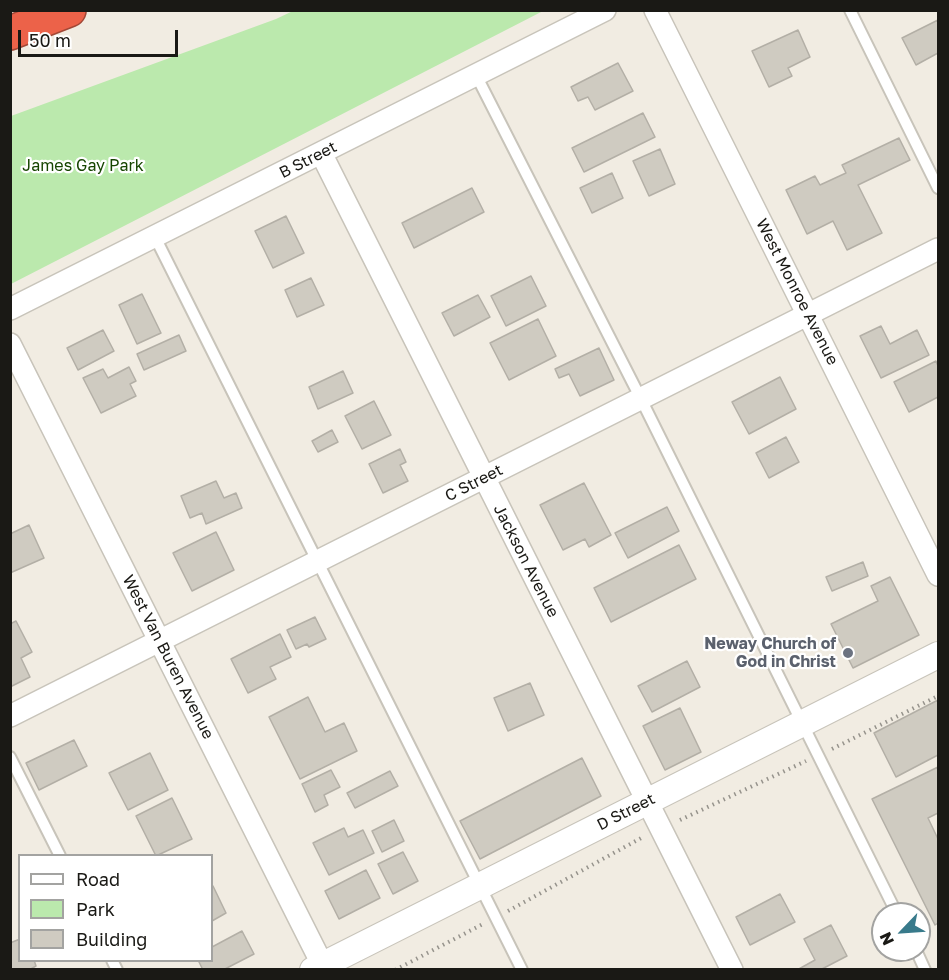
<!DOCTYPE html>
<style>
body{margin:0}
#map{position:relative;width:949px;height:980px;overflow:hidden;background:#f1ece2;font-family:"Golos Text",sans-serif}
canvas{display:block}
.frame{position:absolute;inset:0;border:12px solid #1a1915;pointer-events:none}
.legend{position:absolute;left:18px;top:854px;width:195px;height:108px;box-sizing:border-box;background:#fff;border:2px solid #a3a3a1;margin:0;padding:8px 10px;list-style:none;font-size:18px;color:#1a1915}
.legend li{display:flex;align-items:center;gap:12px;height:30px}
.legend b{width:30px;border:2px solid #a3a3a1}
.north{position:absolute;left:871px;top:902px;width:60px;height:60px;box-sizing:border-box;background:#fff;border:2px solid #a3a3a1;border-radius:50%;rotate:245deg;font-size:16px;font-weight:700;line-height:24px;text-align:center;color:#1a1915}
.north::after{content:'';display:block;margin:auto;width:21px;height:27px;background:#387a8b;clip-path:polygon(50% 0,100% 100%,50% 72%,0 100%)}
.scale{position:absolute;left:18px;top:30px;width:160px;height:27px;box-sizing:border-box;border:3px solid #1a1915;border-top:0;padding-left:8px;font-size:18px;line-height:21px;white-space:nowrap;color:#1a1915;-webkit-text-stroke:4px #fff;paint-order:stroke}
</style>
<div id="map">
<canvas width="949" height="980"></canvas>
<div class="frame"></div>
<ul class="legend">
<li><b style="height:8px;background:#fff"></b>Road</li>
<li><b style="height:16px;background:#bbe9ad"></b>Park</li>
<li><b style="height:16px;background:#cfcbc1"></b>Building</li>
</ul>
<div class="north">N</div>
<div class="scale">50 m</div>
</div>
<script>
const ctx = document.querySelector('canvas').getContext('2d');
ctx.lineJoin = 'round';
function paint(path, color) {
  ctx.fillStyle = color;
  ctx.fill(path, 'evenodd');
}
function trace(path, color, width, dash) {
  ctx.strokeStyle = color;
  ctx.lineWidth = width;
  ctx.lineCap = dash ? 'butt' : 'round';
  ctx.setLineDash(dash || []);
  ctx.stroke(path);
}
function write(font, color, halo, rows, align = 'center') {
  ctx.font = font + ' "Golos Text",sans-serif';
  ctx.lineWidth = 4.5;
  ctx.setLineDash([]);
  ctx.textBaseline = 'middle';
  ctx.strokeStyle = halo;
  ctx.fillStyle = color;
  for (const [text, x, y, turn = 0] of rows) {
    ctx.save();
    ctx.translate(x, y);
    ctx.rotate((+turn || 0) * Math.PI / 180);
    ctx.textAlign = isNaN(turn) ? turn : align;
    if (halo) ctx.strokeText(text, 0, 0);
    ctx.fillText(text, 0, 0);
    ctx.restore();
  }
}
paint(new Path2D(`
 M295,10L543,11L11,284V116L276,19Z`), '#bbe9ad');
const building = new Path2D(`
 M938,20V53L916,65L902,38Z
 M798,30L810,57L788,68L792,76L769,87L752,51Z
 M618,63L633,91L595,110L588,97L578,101L571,87Z
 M643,113L655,137L584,172L572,148Z
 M899,138L910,160L858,185L882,233L847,250L833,221L807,234L786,190L815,176L820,185L846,173L842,165Z
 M660,149L675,184L649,196L633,161Z
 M612,173L623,198L592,213L580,188Z
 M472,188L484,212L414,248L402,223Z
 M286,216L304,253L273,268L255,231Z
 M531,276L546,306L506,326L491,296Z
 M311,278L324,305L297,317L285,290Z
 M142,294L161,333L137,344L119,305Z
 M478,295L490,317L454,336L442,313Z
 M538,319L556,356L509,380L490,343Z
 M881,326L890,344L917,330L929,355L881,378L860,336Z
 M103,330L114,351L78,370L67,348Z
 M179,335L186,351L144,370L137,354Z
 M599,348L614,380L580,396L569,374L559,378L555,369Z
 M936,361L938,366V397L909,412L894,382Z
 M129,367L136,381L130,384L136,396L101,413L83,378L103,369L108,378Z
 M343,371L353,393L318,409L309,387Z
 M780,377L796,409L749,434L732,402Z
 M374,401L391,435L362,449L345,416Z
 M332,430L338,442L318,452L312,441Z
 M786,437L799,462L769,478L756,453Z
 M400,449L406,462L400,465L408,481L383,493L369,464Z
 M216,481L224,498L236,493L242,508L206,524L202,513L190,518L181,496Z
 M584,483L611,535L589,547L585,539L563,550L540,505Z
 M667,507L679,531L628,558L615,533Z
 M29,525L44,558L10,573V534Z
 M216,532L234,570L192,591L173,553Z
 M679,545L696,579L611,622L594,588Z
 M863,562L868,576L832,591L826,577Z
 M890,577L919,635L853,668L831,624L878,601L871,586Z
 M315,617L326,639L309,647L307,644L296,649L287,630Z
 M16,621L32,652L21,658L30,677L10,687V624Z
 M280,634L291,657L270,667L276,679L248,693L231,659Z
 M687,661L700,687L652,712L638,686Z
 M530,683L544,715L508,731L494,698Z
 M308,697L325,732L344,723L357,751L300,779L269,717Z
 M938,700V755L896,777L874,733Z
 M680,708L701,752L665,770L643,726Z
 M74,740L87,766L39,790L26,763Z
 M150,753L168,790L128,810L109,773Z
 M582,758L601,796L480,859L460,821Z
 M938,767V813L928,818L938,839V923L935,925L872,799Z
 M331,770L340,787L324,795L328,805L315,812L302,784Z
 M390,771L398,786L355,808L347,793Z
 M172,798L192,839L156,856L136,816Z
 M394,820L404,841L382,852L372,831Z
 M344,828L348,837L363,830L374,853L329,875L313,843Z
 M403,852L418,881L393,894L378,864Z
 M366,870L380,898L339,919L325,891Z
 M213,886L226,913L212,921V887Z
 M780,894L795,922L750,945L736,917Z
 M831,925L847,956L820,970H797L815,960L804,939Z
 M242,931L254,954L223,970H203L198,960H212V947Z
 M20,939V960H34L36,966L29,970H10V943Z`);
paint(building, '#cfcbc1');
trace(building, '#b3afa6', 1.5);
const service = new Path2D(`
 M850,10L938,188
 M476,75L641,399L897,914
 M155,237L522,970
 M10,757L60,856
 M916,950L925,970
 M112,960L117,970`);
const minor = new Path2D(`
 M655,10L938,575
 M321,153L732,970
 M10,309L605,10
 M10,344L325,970
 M10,716L938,249`);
const tertiary = new Path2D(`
 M313,970L938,655`);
const motorway = new Path2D(`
 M10,33L69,10`);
trace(service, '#c8c4ba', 14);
trace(minor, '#c8c4ba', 24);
trace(tertiary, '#c8c4ba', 28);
trace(motorway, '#a24837', 36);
trace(new Path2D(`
 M832,749L938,696
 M680,820L806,761
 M508,911L643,837
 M395,970L483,924`), '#96938c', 4, [1.5, 4.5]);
trace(service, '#fff', 10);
trace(minor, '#fff', 21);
trace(tertiary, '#fff', 26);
trace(motorway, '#ec6249', 33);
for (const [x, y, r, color] of [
 [848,653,6,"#6b7280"]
]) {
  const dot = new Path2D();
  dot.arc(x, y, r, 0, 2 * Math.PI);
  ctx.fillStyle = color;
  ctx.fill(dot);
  trace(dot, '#fff', 2);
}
write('16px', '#1a1915', '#fff', [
 ["B Street",308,160,-27],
 ["West Monroe Avenue",797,292,63],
 ["C Street",474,483,-27],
 ["Jackson Avenue",526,561,63],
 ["West Van Buren Avenue",168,657,63],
 ["D Street",626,812,-27]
]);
write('16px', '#164500', '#fff', [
 ["James Gay Park",83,166]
]);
write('bold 16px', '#5b616d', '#fff', [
 ["Neway Church of",836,644],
 ["God in Christ",836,662]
], 'right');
</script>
